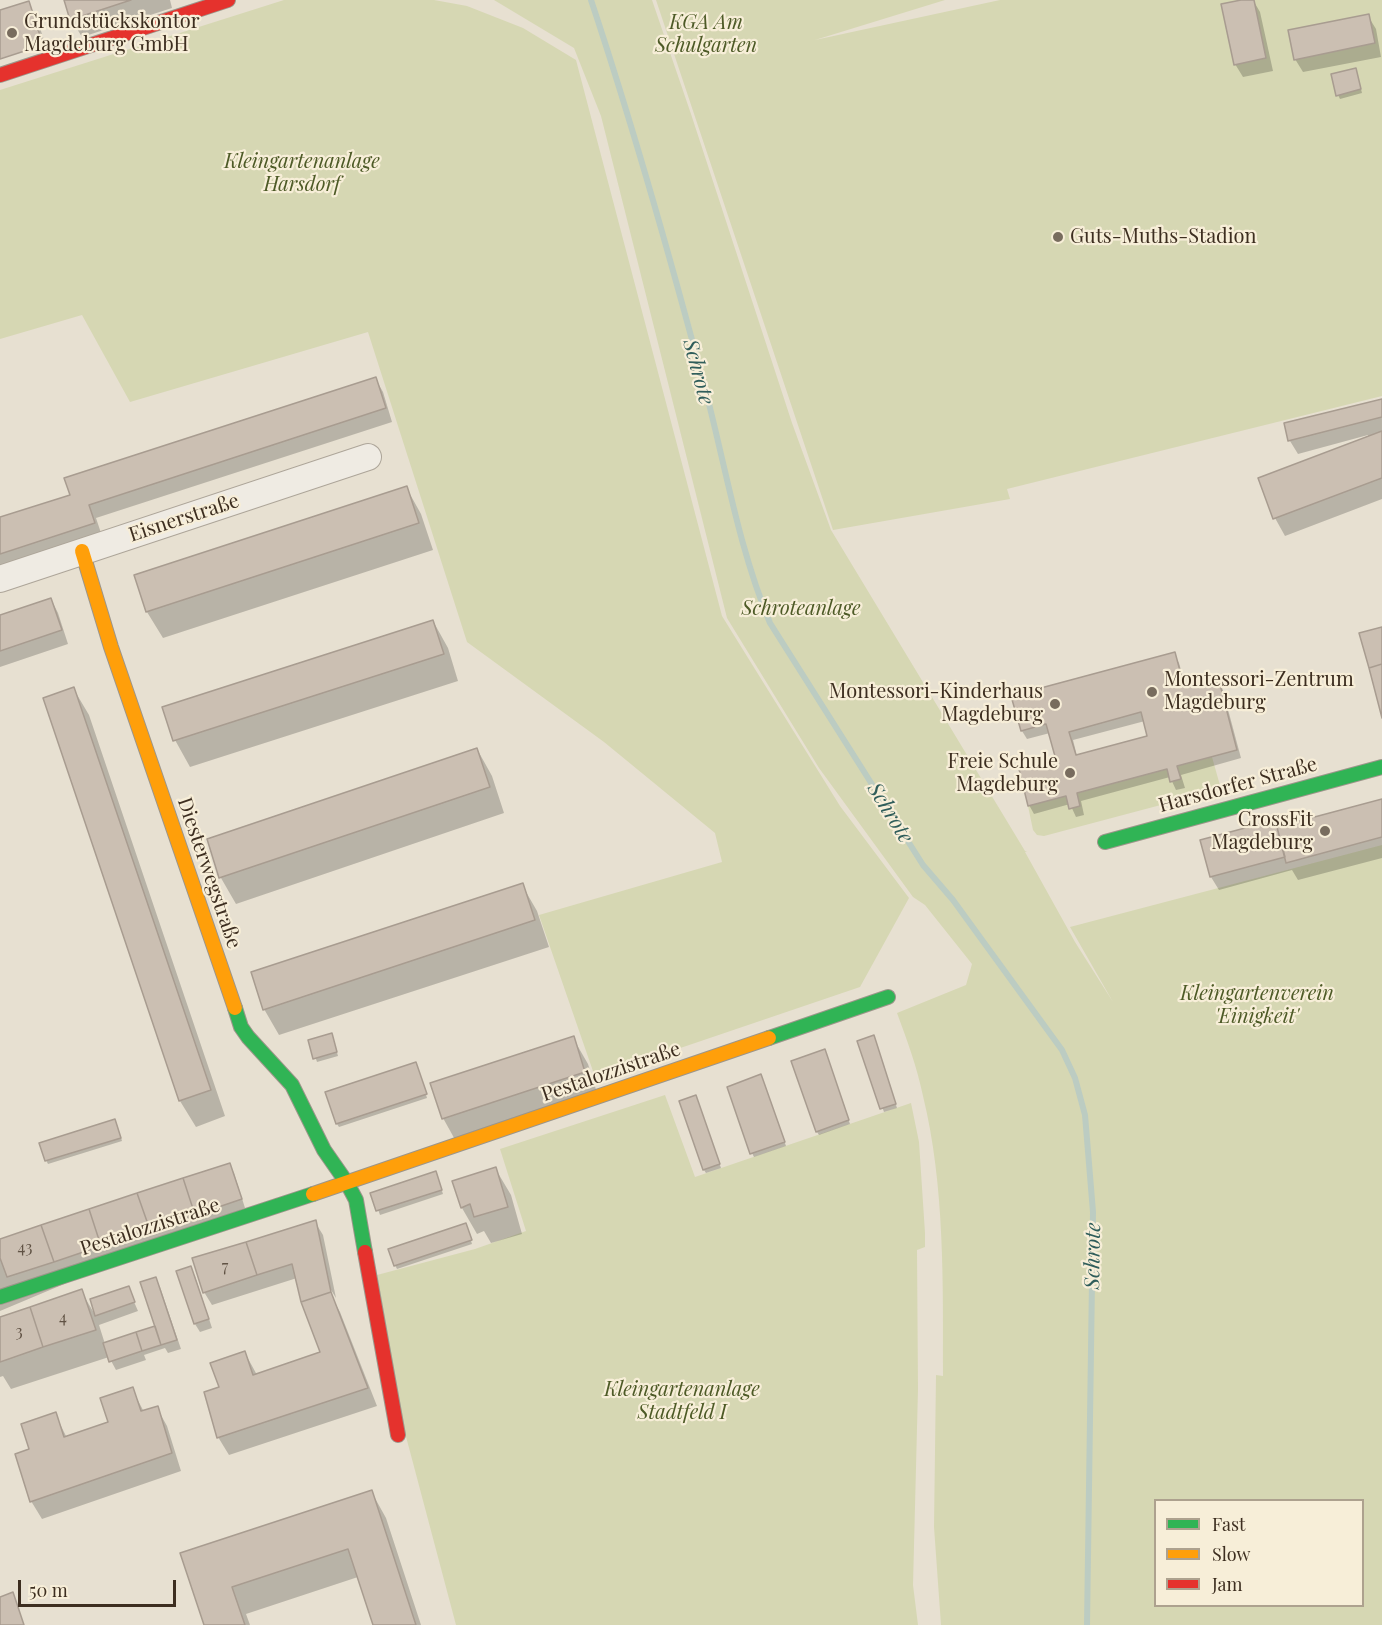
<!DOCTYPE html>
<meta charset="utf-8">
<style>
body{margin:0}
#map{position:relative;width:1382px;height:1625px;overflow:hidden;background:#e7e0d1;font-family:"Playfair Display",serif}
canvas{display:block}
.legend{position:absolute;left:1154px;top:1499px;width:210px;height:108px;box-sizing:border-box;background:#f7eed8;border:2px solid #ada18e;margin:0;padding:8px 10px;list-style:none;font-size:18px;color:#3d2e20}
.legend li{display:flex;align-items:center;gap:12px;height:30px}
.legend b{width:30px;border:2px solid #ada18e}
.scale{position:absolute;left:18px;top:1580px;width:158px;height:27px;box-sizing:border-box;border:3px solid #3d2e20;border-top:0;padding-left:8px;font-size:18px;line-height:21px;white-space:nowrap;color:#3d2e20;-webkit-text-stroke:4px #f7eed8;paint-order:stroke}
</style>
<div id="map">
<canvas width="1382" height="1625"></canvas>
<ul class="legend">
<li><b style="height:8px;background:#30b455"></b>Fast</li>
<li><b style="height:8px;background:#ff9f0a"></b>Slow</li>
<li><b style="height:8px;background:#e5322d"></b>Jam</li>
</ul>
<div class="scale">50 m</div>
</div>
<script>
const ctx = document.querySelector('canvas').getContext('2d');
ctx.lineJoin = 'round';
function paint(path, color) {
  ctx.fillStyle = color;
  ctx.fill(path, 'evenodd');
}
function trace(path, color, width, dash) {
  ctx.strokeStyle = color;
  ctx.lineWidth = width;
  ctx.lineCap = dash ? 'butt' : 'round';
  ctx.setLineDash(dash || []);
  ctx.stroke(path);
}
function write(font, color, halo, rows, align = 'center') {
  ctx.font = font + ' "Playfair Display",serif';
  ctx.lineWidth = 4.5;
  ctx.setLineDash([]);
  ctx.textBaseline = 'middle';
  ctx.strokeStyle = halo;
  ctx.fillStyle = color;
  for (const [text, x, y, turn = 0] of rows) {
    ctx.save();
    ctx.translate(x, y);
    ctx.rotate((+turn || 0) * Math.PI / 180);
    ctx.textAlign = isNaN(turn) ? turn : align;
    if (halo) ctx.strokeText(text, 0, 0);
    ctx.fillText(text, 0, 0);
    ctx.restore();
  }
}
paint(new Path2D(`
 M284,0H434L467,6L523,28L576,60L722,616L840,806L909,898L860,987L595,1077L539,915L722,862L715,833L604,742L467,642L368,332L130,402L82,315L0,339V90Z
 M494,0H652L691,114L792,423L831,530L1025,851H1027L1025,852L1075,942L1113,1002L1070,927L1382,845V1625H941L934,1527L936,1375L943,1376C943,1283 945,1186 923,1096C917,1067 907,1040 897,1013L966,985L972,964L925,905L913,897L819,768L727,618L601,116L574,48ZM1362,1500V1606H1156V1500Z
 M656,0H945L815,40L1000,0H1382V396L1007,489L1010,499L833,530Z
 M1212,757L1221,789L1044,836L1037,835L1033,830L1028,806L1066,796L1069,809L1080,806L1077,793L1167,769L1171,782L1181,779L1177,766Z
 M665,1095L695,1177L911,1103L919,1142L925,1233V1247L917,1250L918,1389L913,1585L918,1625H456L404,1429L377,1275L475,1249L526,1231L500,1149Z`), '#d6d7b3');
paint(new Path2D(`
 M65,0H170L172,8L82,37L71,19Z
 M1248,0H1253L1260,12L1273,71L1243,77L1235,64Z
 M28,3L36,16L50,58L0,12Z
 M1368,16L1376,29L1381,57L1303,72L1295,59Z
 M1356,70L1362,93L1340,99L1338,95Z
 M375,378L383,392L392,422L96,518L102,536L0,569V519L72,495Z
 M1382,400V499L1285,536L1275,518L1368,437V435L1298,454L1290,441Z
 M406,487L421,514L433,550L163,638L147,612L136,576Z
 M51,599L58,613L68,644L0,667V617Z
 M433,621L448,648L458,681L190,767L175,740Z
 M1174,654L1179,663L1186,687L1217,678L1222,687L1241,758L1181,775L1185,788L1176,790L1170,777L1081,801L1084,815L1076,817L1070,804L1034,814L1029,805L1058,761L1050,733L1027,739L1022,731ZM1145,721L1149,737L1077,756L1073,740Z
 M73,688L89,715L225,1116L196,1127L180,1101L44,699Z
 M477,749L492,776L504,813L236,904L221,878L209,840Z
 M1382,801V858L1298,880L1292,870L1219,890L1211,877L1274,822L1278,828Z
 M522,885L537,911L549,947L279,1035L264,1009Z
 M333,1038L338,1056L317,1062L310,1041Z
 M573,1038L588,1064L599,1099L458,1145L443,1118Z
 M875,1041L897,1108L884,1112L859,1042Z
 M826,1055L850,1124L819,1135L817,1132Z
 M418,1068L427,1098L339,1127L337,1124Z
 M763,1080L786,1146L754,1157L752,1153Z
 M697,1100L721,1168L706,1173L704,1170Z
 M117,1125L122,1141L48,1164L46,1160Z
 M229,1164L234,1173L245,1208L0,1311V1240Z
 M495,1168L511,1195L522,1234L491,1243L484,1231L477,1234L462,1208L453,1182Z
 M437,1176L443,1194L380,1215L372,1193Z
 M315,1222L323,1235L336,1298L328,1285L326,1286L340,1312L377,1406L229,1455L218,1437L221,1388L245,1353L257,1375L322,1353L297,1278L212,1305L204,1292Z
 M467,1228L472,1244L397,1269L395,1265Z
 M190,1268L195,1276L212,1328L200,1332L195,1324Z
 M155,1278L160,1287L181,1349L168,1353L165,1348L144,1355L146,1360L116,1370L109,1357L11,1389L3,1376L0,1377V1318L81,1291L94,1313L128,1288L138,1311L99,1325L105,1344L157,1327Z
 M132,1389L144,1412L157,1408L167,1426L181,1471L42,1519L31,1501V1450L55,1414L67,1438L110,1423Z
 M371,1491L386,1518L421,1625H374L358,1577L246,1614L250,1625H205L182,1554Z`), '#0003');
trace(new Path2D(`
 M591,0C634,129 671,260 706,392C726,469 739,549 770,623L923,865L953,900L1062,1050L1075,1078L1085,1115L1093,1212L1087,1625`), '#bcccc2', 6);
const building = new Path2D(`
 M64,0H131L70,20Z
 M1241,0H1254L1266,58L1234,65L1221,4Z
 M29,1L43,45L0,59V10Z
 M1369,14L1375,43L1294,60L1288,30Z
 M1356,68L1361,89L1336,96L1331,74Z
 M376,377L386,408L89,505L95,523L0,554V517L70,495L64,478Z
 M1382,399V417L1288,441L1284,423Z
 M1382,431V478L1273,519L1258,478Z
 M407,486L419,523L146,612L134,575Z
 M51,598L62,630L0,651V615Z
 M433,620L444,654L173,741L162,707Z
 M1382,627V664L1369,668L1359,633Z
 M1175,652L1184,686L1218,677L1237,750L1177,766L1181,779L1170,782L1167,769L1077,793L1080,806L1069,809L1066,796L1028,806L1019,769L1056,760L1046,724L1021,731L1011,696ZM1141,712L1147,736L1076,755L1069,732Z
 M1382,664V718L1369,668Z
 M74,687L211,1090L179,1101L43,698Z
 M477,748L490,787L219,878L207,839Z
 M1382,799V837L1286,863L1277,827Z
 M1275,820L1285,857L1210,877L1200,840Z
 M523,883L535,920L263,1010L251,972Z
 M332,1033L337,1052L313,1059L308,1040Z
 M874,1035L896,1104L880,1109L857,1041Z
 M574,1036L585,1072L442,1119L430,1083Z
 M825,1049L849,1120L816,1132L791,1061Z
 M416,1062L427,1094L336,1124L325,1092Z
 M761,1074L785,1142L750,1154L727,1087Z
 M696,1095L720,1164L703,1170L679,1101Z
 M115,1119L121,1138L45,1161L39,1143Z
 M230,1163L242,1199L195,1215L183,1178Z
 M496,1167L508,1207L474,1217L470,1204L461,1208L452,1181Z
 M436,1171L442,1190L376,1211L370,1193Z
 M183,1178L195,1215L150,1230L137,1193Z
 M137,1193L150,1230L101,1246L89,1209Z
 M89,1209L101,1246L54,1262L41,1225Z
 M316,1220L331,1292L301,1302L292,1264L257,1275L246,1242Z
 M466,1223L472,1240L394,1266L388,1249Z
 M41,1225L54,1262L7,1277L0,1258V1239Z
 M246,1242L257,1275L203,1293L192,1258Z
 M191,1266L209,1319L194,1324L176,1271Z
 M156,1277L177,1340L161,1345L140,1282Z
 M129,1286L135,1302L95,1316L90,1299Z
 M82,1289L96,1330L43,1347L30,1307Z
 M331,1292L368,1388L217,1438L204,1392L219,1387L210,1363L245,1351L253,1375L320,1352L301,1302Z
 M30,1307L43,1347L0,1362V1317Z
 M155,1326L161,1345L142,1351L136,1332Z
 M136,1332L142,1351L109,1362L103,1343Z
 M133,1387L141,1411L158,1406L172,1453L30,1502L15,1454L29,1449L21,1424L56,1412L64,1437L108,1422L100,1398Z
 M372,1490L416,1625H373L348,1549L232,1587L245,1625H204L180,1553Z
 M13,1592L24,1625H0V1597Z`);
paint(building, '#cbbfb2');
trace(building, '#a89c90', 1.5);
const street = new Path2D(`
 M0,579L368,457`);
const fast = new Path2D(`
 M1105,842L1382,767
 M235,1008L241,1027L248,1037L292,1085L324,1150L347,1183L356,1200L365,1252
 M769,1038L888,997
 M0,1297L313,1194`);
const slow = new Path2D(`
 M82,551L111,647L235,1008
 M313,1194L769,1038`);
const jam = new Path2D(`
 M0,75L228,0
 M365,1252L398,1435`);
trace(street, '#ada599', 28);
trace(fast, '#9c958a', 16);
trace(slow, '#9c958a', 16);
trace(jam, '#9c958a', 16);
trace(street, '#efebe3', 26);
trace(fast, '#30b455', 14);
trace(slow, '#ff9f0a', 14);
trace(jam, '#e5322d', 14);
for (const [x, y, r, color] of [
 [12,33,6,"#786c5e"],
 [1058,237,6,"#786c5e"],
 [1152,692,6,"#786c5e"],
 [1055,704,6,"#786c5e"],
 [1070,773,6,"#786c5e"],
 [1325,831,6,"#786c5e"]
]) {
  const dot = new Path2D();
  dot.arc(x, y, r, 0, 2 * Math.PI);
  ctx.fillStyle = color;
  ctx.fill(dot);
  trace(dot, '#f7eed8', 2);
}
write('16px', '#605244', null, [
 ["43",25,1248],
 ["7",225,1267],
 ["4",63,1318],
 ["3",19,1332]
]);
write('20px', '#3d2e20', '#f7eed8', [
 ["Grundstückskontor",24,22],
 ["Magdeburg GmbH",24,45],
 ["Guts-Muths-Stadion",1070,237],
 ["Montessori-Zentrum",1164,680],
 ["Magdeburg",1164,703],
 ["Montessori-Kinderhaus",1043,692,"right"],
 ["Magdeburg",1043,715,"right"],
 ["Freie Schule",1058,762,"right"],
 ["Magdeburg",1058,785,"right"],
 ["CrossFit",1313,820,"right"],
 ["Magdeburg",1313,843,"right"]
], 'left');
write('italic 20px', '#4d5a26', '#f7eed8', [
 ["KGA Am",706,23],
 ["Schulgarten",706,46],
 ["Kleingartenanlage",302,162],
 ["Harsdorf",302,185],
 ["Schroteanlage",801,609],
 ["Kleingartenverein",1257,994],
 ["'Einigkeit'",1257,1017],
 ["Kleingartenanlage",682,1390],
 ["Stadtfeld I",682,1413]
]);
write('20px', '#3d2e20', '#f7eed8', [
 ["Eisnerstraße",184,518,-18],
 ["Harsdorfer Straße",1238,785,-15],
 ["Diesterwegstraße",209,873,71],
 ["Pestalozzistraße",611,1072,-19],
 ["Pestalozzistraße",150,1227,-18]
]);
write('italic 21px', '#2f5d5a', '#f7eed8', [
 ["Schrote",698,372,75],
 ["Schrote",890,813,58],
 ["Schrote",1093,1256,-89]
]);
</script>
